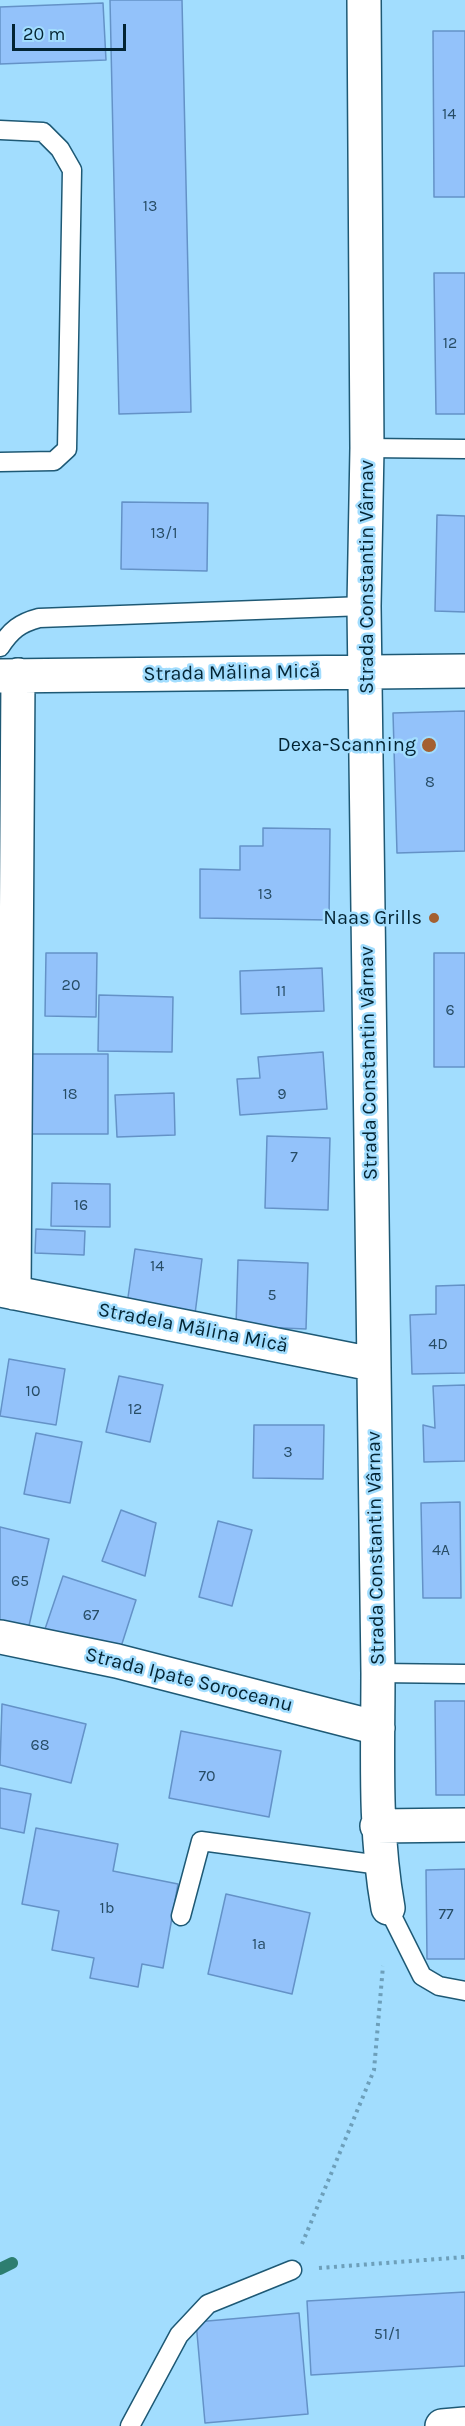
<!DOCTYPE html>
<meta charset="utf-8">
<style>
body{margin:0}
#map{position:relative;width:465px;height:2426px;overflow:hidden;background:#a2ddfe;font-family:Karla,sans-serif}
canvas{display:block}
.scale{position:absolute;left:12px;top:24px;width:114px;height:27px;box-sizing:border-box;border:3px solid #032433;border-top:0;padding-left:8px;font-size:18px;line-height:21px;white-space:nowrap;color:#032433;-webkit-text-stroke:4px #a2ddfe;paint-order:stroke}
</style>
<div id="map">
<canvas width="465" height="2426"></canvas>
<div class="scale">20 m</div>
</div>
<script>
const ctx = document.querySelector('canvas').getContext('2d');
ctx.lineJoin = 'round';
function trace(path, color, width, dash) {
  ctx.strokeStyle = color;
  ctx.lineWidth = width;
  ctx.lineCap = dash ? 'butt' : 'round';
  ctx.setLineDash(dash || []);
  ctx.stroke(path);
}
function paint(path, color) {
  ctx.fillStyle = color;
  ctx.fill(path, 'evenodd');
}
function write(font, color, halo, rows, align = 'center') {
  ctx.font = font + ' Karla,sans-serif';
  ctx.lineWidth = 5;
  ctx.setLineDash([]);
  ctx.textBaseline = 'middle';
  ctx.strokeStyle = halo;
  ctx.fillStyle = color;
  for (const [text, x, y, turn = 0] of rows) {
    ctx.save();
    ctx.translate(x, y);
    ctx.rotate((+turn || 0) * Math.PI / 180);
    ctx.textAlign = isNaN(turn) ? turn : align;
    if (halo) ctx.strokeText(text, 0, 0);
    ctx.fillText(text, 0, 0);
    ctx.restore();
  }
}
trace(new Path2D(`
 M0,2269L12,2263`), '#2d7e70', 12);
const building = new Path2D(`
 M110,0H182L191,412L119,414Z
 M103,3L106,60L0,64V7Z
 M433,31H465V197H434Z
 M434,273H465V414H436Z
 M122,502L208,503L207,571L121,569Z
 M437,515L465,516V612L435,611Z
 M465,711V851L397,853L393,713Z
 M263,828L330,829L329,920L200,918V869L240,870V846H263Z
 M46,953H97L96,1017L45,1016Z
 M434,953H465V1067H434Z
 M322,968L324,1011L241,1014L240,971Z
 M99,995L173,997L172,1052L98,1051Z
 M323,1052L327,1109L240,1115L237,1079L260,1078L258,1057Z
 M32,1054H108V1134H32Z
 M174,1093L175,1135L117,1137L115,1095Z
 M267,1136L330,1138L328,1210L265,1208Z
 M52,1183L110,1184V1227L51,1226Z
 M36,1229L85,1231L84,1255L35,1253Z
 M135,1249L202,1259L195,1314L127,1304Z
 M238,1260L308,1263L306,1329L236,1326Z
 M465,1285V1373L412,1374L410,1315L436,1314V1286Z
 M9,1359L65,1369L56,1425L0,1416Z
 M119,1376L163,1385L150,1442L106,1432Z
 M465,1385V1461L424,1462L423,1425L435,1428L433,1386Z
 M254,1425H324L323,1479L253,1478Z
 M36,1433L82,1442L70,1503L24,1494Z
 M460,1502L461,1598H423L421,1503Z
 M121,1510L156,1523L145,1576L102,1561Z
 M218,1521L252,1530L232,1606L199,1597Z
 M0,1527L49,1539L28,1630L0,1623Z
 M63,1576L136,1600L119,1653L45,1629Z
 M435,1701H465V1795H436Z
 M2,1704L86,1724L71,1783L0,1765Z
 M181,1731L281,1751L269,1817L169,1798Z
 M0,1788L31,1794L24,1833L0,1828Z
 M36,1828L118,1844L113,1871L178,1884L163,1968L142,1964L138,1987L90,1978L94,1958L52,1950L59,1911L22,1904Z
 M465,1869V1959H427L426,1870Z
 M226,1894L310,1913L292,1994L208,1974Z
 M465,2292V2366L311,2375L307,2301Z
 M299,2313L308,2414L205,2423L196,2322Z`);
paint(building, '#93c2fa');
trace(building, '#6492c7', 1.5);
const service = new Path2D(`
 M0,130L43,132L60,149L72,170L67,449L54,461L0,462
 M367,448L465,449
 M0,647C11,630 20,623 39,618L364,606
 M378,1673L465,1674
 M388,1908L422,1976L439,1986L465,1991
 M181,1916L201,1841L380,1865
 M130,2426L179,2335L208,2304L292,2270`);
const minor = new Path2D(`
 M364,0L367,448L364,606L378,1673C378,1752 374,1830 388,1908
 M0,676L465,671
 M0,1290L372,1364
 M14,1293L18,675
 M0,1637L117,1661L378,1728
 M377,1826L465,1825
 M442,2426L465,2424`);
trace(service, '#1e5975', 21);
trace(minor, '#1e5975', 36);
trace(new Path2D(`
 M302,2244L374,2070L383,1966
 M319,2268L465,2257`), '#6d9fba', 4, [3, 4.5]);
trace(service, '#fff', 18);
trace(minor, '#fff', 33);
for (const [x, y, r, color] of [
 [429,745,8,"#a46030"],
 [434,918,6,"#a46030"]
]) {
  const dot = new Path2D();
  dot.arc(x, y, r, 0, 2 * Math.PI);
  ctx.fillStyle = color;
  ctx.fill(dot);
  trace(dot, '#a2ddfe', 2);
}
write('16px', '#274c65', null, [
 ["14",449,114],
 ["13",150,206],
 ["12",450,343],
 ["13/1",164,533],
 ["8",430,782],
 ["13",265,894],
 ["20",71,985],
 ["11",281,991],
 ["6",450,1010],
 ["18",70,1094],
 ["9",282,1094],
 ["7",294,1157],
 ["16",81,1205],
 ["14",157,1266],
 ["5",272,1295],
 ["4D",438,1344],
 ["10",33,1391],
 ["12",135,1409],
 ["3",288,1452],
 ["4A",441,1550],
 ["65",20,1581],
 ["67",91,1615],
 ["68",40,1745],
 ["70",207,1776],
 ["1b",107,1908],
 ["77",446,1914],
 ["1a",259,1944],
 ["51/1",387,2334]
]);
write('20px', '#032433', '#a2ddfe', [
 ["Strada Constantin Vârnav",367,577,-90],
 ["Strada Mălina Mică",232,673,-1],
 ["Strada Constantin Vârnav",369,1063,-91],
 ["Stradela Mălina Mică",193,1328,11],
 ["Strada Constantin Vârnav",376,1548,-91],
 ["Strada Ipate Soroceanu",189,1680,14]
]);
write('20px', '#032433', '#a2ddfe', [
 ["Dexa-Scanning",416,745],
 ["Naas Grills",422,918]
], 'right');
</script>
